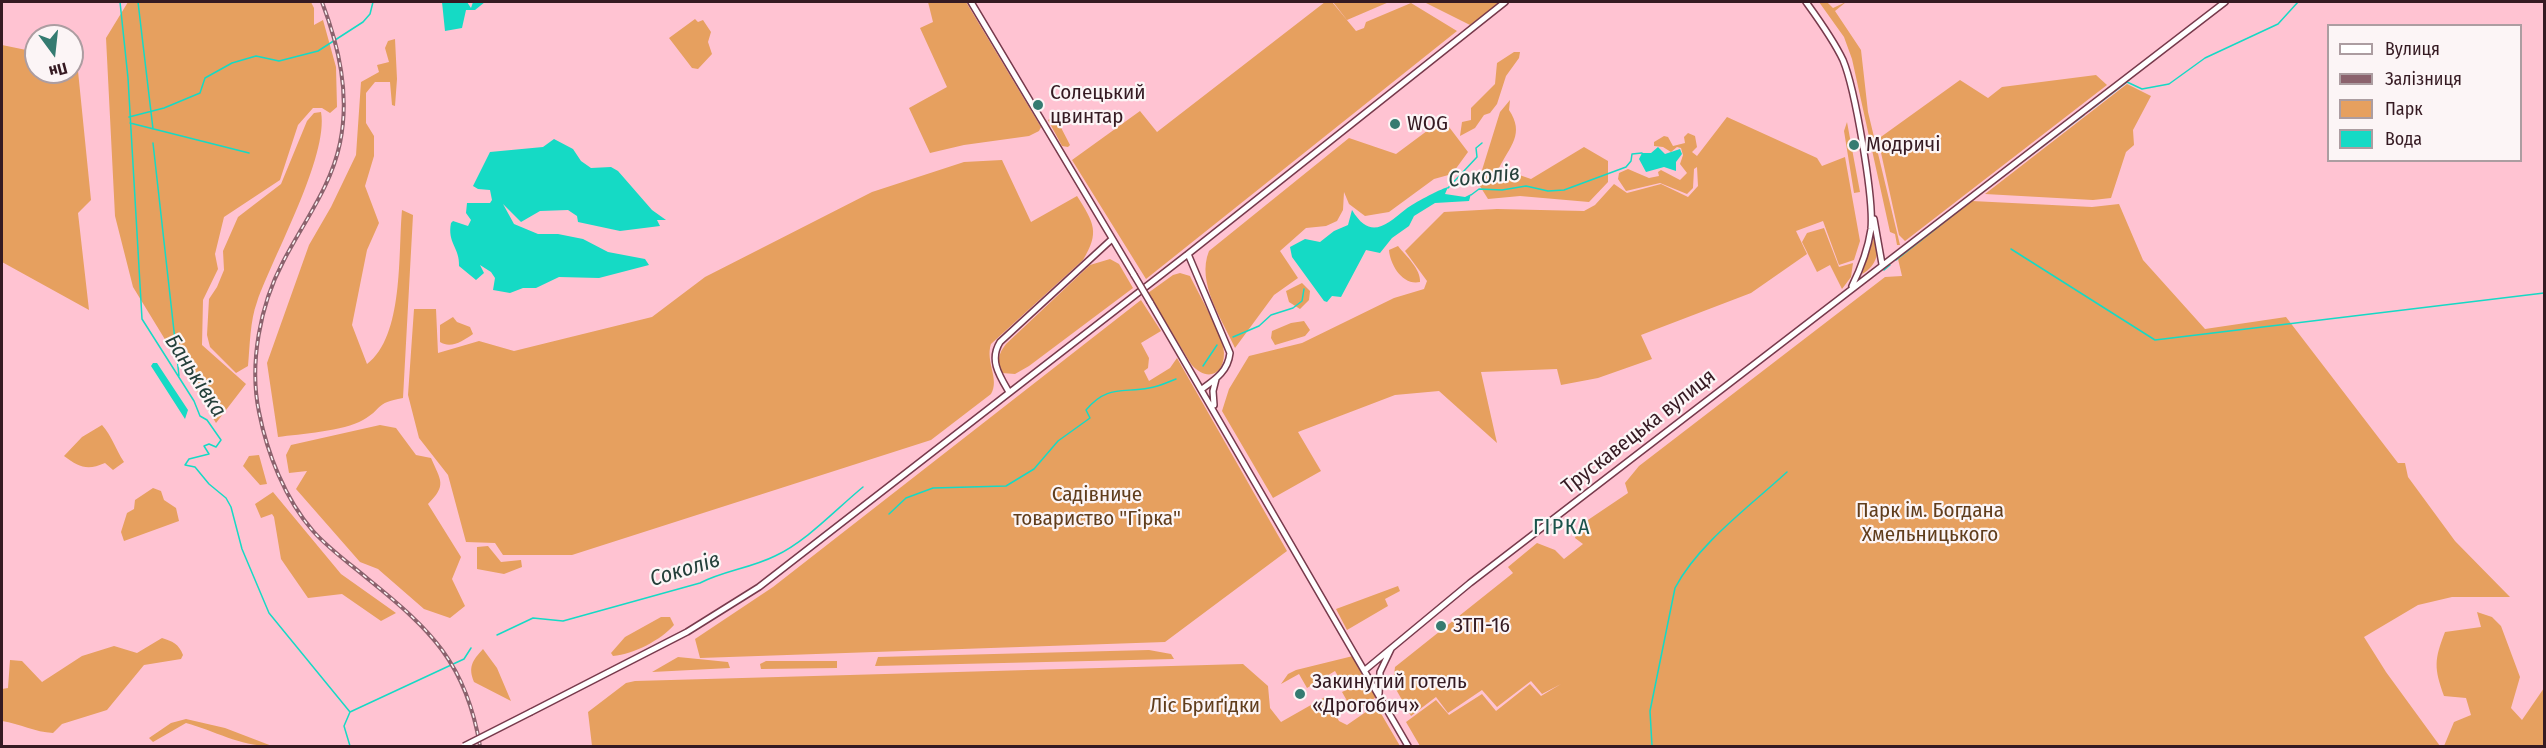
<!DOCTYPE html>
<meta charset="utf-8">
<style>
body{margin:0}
#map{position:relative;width:2546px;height:748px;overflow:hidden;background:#ffc3d2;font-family:"Fira Sans Condensed",sans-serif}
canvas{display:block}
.frame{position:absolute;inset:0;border:3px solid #351a22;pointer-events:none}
.legend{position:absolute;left:2327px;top:24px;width:195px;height:138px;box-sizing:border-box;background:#fcf5f6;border:2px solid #ac9da1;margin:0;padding:8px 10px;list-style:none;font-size:18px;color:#351a22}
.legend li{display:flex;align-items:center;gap:12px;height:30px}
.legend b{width:30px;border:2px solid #ac9da1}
.north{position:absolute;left:24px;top:24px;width:60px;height:60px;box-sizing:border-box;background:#fcf5f6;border:2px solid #ac9da1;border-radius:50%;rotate:165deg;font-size:16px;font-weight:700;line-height:24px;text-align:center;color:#351a22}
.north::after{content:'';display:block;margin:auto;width:21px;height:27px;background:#357b71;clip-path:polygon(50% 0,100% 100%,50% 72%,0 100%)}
</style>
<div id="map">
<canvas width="2546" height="748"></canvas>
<div class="frame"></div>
<ul class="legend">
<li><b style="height:8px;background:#fff"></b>Вулиця</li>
<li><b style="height:8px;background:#8b626d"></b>Залізниця</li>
<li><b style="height:16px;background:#e6a05f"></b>Парк</li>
<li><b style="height:16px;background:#15dac5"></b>Вода</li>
</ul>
<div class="north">Пн</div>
</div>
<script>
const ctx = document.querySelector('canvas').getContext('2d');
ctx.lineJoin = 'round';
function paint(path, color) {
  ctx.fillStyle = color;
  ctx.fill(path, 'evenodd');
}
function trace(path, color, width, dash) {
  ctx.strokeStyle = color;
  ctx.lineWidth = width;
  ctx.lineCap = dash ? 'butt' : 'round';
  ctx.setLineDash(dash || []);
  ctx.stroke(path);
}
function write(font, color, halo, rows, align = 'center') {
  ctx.font = font + ' "Fira Sans Condensed",sans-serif';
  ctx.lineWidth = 4.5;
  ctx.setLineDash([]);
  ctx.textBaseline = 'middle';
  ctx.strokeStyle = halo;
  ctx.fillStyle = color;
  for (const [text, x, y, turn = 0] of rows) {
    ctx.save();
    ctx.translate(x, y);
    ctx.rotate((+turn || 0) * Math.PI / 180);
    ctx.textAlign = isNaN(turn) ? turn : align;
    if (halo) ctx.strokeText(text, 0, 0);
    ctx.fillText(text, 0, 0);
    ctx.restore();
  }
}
paint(new Path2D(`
 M128,2H311L314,8V25L323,20L336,67L337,107L330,113L322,108H313L298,125L280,180L224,217L215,254L218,269L203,300L202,345L246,384L216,423L133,287L115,216L106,38Z
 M928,2H966L1041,127L1039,131L1029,136L964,145L930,153L909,108L947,87L920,28L933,22Z
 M1325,2H1332L1356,31L1364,28L1366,22L1411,3L1457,31L1146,279L1072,160L1140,111L1157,132Z
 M1333,2H1389L1347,20Z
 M1424,2H1501L1470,25Z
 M1819,2H1827L1833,8L1846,2L1835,11L1861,50L1868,112L1900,245H1897L1895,234L1890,232L1852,59L1844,37Z
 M695,19L698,22L703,20L711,32L708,42L712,54L698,69L692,68L669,38Z
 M395,39L397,79L395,106L392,105L390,82H375L366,93V123L374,136V156L365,186L379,223L367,250L352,325L367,364C404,336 398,254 402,210L413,215L403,398C374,403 383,409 363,420C344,431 300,434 278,437L267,363L309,245L331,207L356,155L361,82L379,72L377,65L389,62L385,48L388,41Z
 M2,45L36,52V72H72V60L77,61L91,200L78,213L89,310L2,262Z
 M1514,52H1520L1519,58L1506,76L1497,104L1490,113L1484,115L1475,128L1460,136L1462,122L1471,120V108L1495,84L1497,63Z
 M2096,75L2107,85L1905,241L1899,235L1878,139L1960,80L1988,98L2002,87Z
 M2127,84L2151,96L2133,130L2134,145L2126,152L2111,198L2093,200L1985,194Z
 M1510,100L1509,110C1525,134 1510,146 1499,168L1531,179L1584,147L1608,161V182L1589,202L1520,196L1488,199L1478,183L1500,112Z
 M321,112C329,156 273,256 257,302C250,321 250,345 248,366L236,373L210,347L207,335L209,299L217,287L224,270L223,251L238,217L281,184L307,121L314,113Z
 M1055,116L1070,145L1068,147L1062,146L1048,120Z
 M1727,117L1817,158L1822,166L1845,157L1860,241L1854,260L1839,265L1823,221L1796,231L1807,254L1751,293L1641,335L1652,359L1598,378L1561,385L1557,369L1481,372L1497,443L1439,391L1395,395L1298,432L1321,471L1273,498L1222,411L1229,389L1249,356L1302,343L1394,298L1424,289L1427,281L1405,251L1444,212L1497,209L1584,211L1595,205L1614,184L1627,193L1661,184L1688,197L1698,186L1697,167L1694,169L1693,188L1687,194L1660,183L1626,191L1618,179L1619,173L1628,169L1649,178L1659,176L1658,172L1661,170L1680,180L1687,173L1680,164L1683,155L1681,148L1677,147L1671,152L1663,147L1654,146V142L1664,136L1668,137L1673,146L1685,143L1684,137L1688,133L1695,136L1697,147L1692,152L1697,156Z
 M1443,119L1468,152L1452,174L1434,179L1389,212L1365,216L1349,204L1344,192L1343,210L1337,221L1326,226L1306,228L1280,251L1298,278L1274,295L1235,348C1222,319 1196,283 1209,251L1349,138L1396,154Z
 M1847,122L1860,192L1854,193L1844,131Z
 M1002,160L1031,222L1077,196C1094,223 1100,232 1083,260L991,344C985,362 1000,379 991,394L931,440L572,555H503L495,543L466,542L448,475L419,438L408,395L414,309H436L438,353L479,341L514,351L652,317L705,277L872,192L964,162Z
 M1972,201L2092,207L2119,204L2143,260L2205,329L2286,317L2398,463H2405L2408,477L2455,541L2510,597H2452L2418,605L2364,637L2386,672L2440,746H1420L1406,722L1436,700L1449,715L1482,694L1496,711L1530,684L1541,696L1561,684L1542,694L1531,681L1497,707L1482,690L1448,713L1436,697L1411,716L1393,684L1395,667L1513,573L1508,567L1537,543L1555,550L1564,559L1583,544L1575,538L1579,526L1628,493L1625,483L1639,466L1885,277L1902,276L1898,259Z
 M1824,228L1839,267L1853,263L1851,277L1842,289L1830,265L1817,272L1802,242L1807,233Z
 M1874,237C1881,250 1877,266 1862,274Z
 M1398,246C1406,256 1421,269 1420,282C1403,286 1390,265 1389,250Z
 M1110,259L1119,264L1133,288L1029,366L1015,374L1002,373C997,361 998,354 1006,344L1090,265Z
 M1180,273L1190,276C1198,293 1224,337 1224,353C1224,377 1205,381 1191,364L1148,293L1173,275Z
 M1302,283L1310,291L1309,300L1300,309L1289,302L1286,291Z
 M1141,300L1161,331L1141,343L1149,358L1148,368L1144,371L1149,381L1170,368L1177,358L1287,551L1165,642L700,658L695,639L773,587Z
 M453,317L457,322L470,327L473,334C463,341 451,349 440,342V325Z
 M1304,321L1310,330L1305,336L1275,345L1271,338L1272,331L1291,323Z
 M102,425C112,436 116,450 124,462L113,470L105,463C87,471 79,467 64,456L82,437Z
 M380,425L396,428L416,455L431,458C441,481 447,485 428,504L461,557L452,579L465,606L450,618L424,609L378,569L360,562L296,489L307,471L289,473L286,455L291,445Z
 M259,455L267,484L260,485L243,466L249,456Z
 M153,488L161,491L164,500L176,508L179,521L124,541L121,532L127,513L134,509L135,500Z
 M273,492L341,574L396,613L381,621L342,594L308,598L281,559L274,517L272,514L261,518L255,504Z
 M488,546L501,562L521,560L522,567L504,574L477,569V547Z
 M1398,586L1400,591L1385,599L1388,606L1347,630L1336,609Z
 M2477,612L2492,617L2501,626L2520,677L2511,708L2522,720L2544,688V746H2444L2454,722L2471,715L2466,698L2444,696C2434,668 2434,660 2445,632L2481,627Z
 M661,617H670L674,625C661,640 634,654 613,656L611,653L625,637Z
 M162,638C172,641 179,644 183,655L181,659L144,665L107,710L62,724L53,733C35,732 20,724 2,721V689L8,688L10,660L22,661L42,682L82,656L114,646L137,653Z
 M483,649L497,668L511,701L474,682C468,667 472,661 483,649Z
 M1149,650L1171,654L1174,659L875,666L878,657Z
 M1353,656L1376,697L1354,713L1342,692L1346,690L1335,671L1307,688L1299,674L1281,684L1288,674L1296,670Z
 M678,657L728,662L730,668L652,672Z
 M766,661H837V668L761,669L760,664Z
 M1243,664L1268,686L1270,708L1281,722L1325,697L1339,721L1347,725L1376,705L1400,746H592L588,712L626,683L635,681Z
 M186,719L225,728L272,746C242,747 215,731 186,723L153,742L149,738L171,723Z`), '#e6a05f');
paint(new Path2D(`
 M442,2H467L471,8L473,2H485L475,10H466L462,28L445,31Z
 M554,139L573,149L581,161L591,168L611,167L618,171L652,210L666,220H657L660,226L620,231L578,222L577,216L568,210L540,211L521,222L503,204L514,224L538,234H558L583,239L608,252L645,259L649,265L599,278L559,277L536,288H523L510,293L493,290L495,278L491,272L480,265L484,273L476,280L459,266C460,248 447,243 451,223L453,221L468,226L471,220L466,213L467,203H490L492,200L490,190L478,189L473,186L490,152L543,147Z
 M1658,147L1665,154L1680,149L1682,154L1676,162V171L1664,167L1646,172L1639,159L1642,153H1651Z
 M1448,187L1445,194L1465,197L1471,194L1469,201L1435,203L1414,216L1409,226L1392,238L1380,253L1366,250L1341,297L1332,296L1327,302L1324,301L1292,257L1290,247L1305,239L1320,242L1334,231L1348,225L1352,210C1370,240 1385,226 1406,209C1414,203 1438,190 1448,187Z
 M153,363H157L188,410L185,419L151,366Z`), '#15dac5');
trace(new Path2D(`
 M120,2L128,78L142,319L194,401L200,416L207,420L221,440L216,447L209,444L204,446L209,454L189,459L185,465L195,467L209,484L226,498L231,507L242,549L269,613L350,712L344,726L350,746
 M138,2L153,129
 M2089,111L2127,82L2142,89L2169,84L2205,58L2278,24L2298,2
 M129,117L164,108L200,93L205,78L232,63L256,56L279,61L318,51L363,22L370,14L373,2
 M130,123L249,153
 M153,143L179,376
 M1448,188L1477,157L1476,148L1482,143
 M1980,194L2084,115
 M1471,195L1479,189L1502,190L1526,186L1548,191L1564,190L1626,167L1631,161L1632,154L1642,153
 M2011,249L2155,340L2544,293
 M1896,260L1975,198
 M1884,270L1890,265
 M1233,337L1259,326L1271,315L1293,308L1302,301L1304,289
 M1203,366L1217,345
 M889,514L906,498L933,488L1006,486L1034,469L1058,441L1090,418L1086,410C1107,385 1122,393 1149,388C1158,387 1168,382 1176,379
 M497,635L533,618L563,621L700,583C723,571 751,568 775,556C807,541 835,510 863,487
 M350,712L464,659L471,648
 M1652,746L1650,711L1675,588C1698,544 1750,506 1787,472`), '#15dac5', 1.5);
const secondary = new Path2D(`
 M971,2L1134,275
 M1806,2C1819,20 1833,39 1843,60C1855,89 1874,198 1871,229C1868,249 1861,268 1852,286
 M1874,219L1882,264
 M1188,254L1230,353C1228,371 1216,379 1202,389
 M1150,302L1408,746
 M1009,392C999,375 989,360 1000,342L1112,239
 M1214,405L1213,391L1216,379
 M1365,670L1470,583L2225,2
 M1379,694L1380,672L1391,649
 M531,712L687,632L759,587L1188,254L1505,2`);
trace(secondary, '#773a4c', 8);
trace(secondary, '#fff', 5);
const rail = new Path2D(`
 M322,2C339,47 350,94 340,143C331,187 303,223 283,262C260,305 249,364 259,412C267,453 285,499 313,531C329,549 349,563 368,579C431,630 466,663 480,746`);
trace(rail, '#8b626d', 4);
trace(rail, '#fcf5f6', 1.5, [4.5]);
const secondaryBridge = new Path2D(`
 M1134,275L1150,302
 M464,746L531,712`);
trace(secondaryBridge, '#773a4c', 8, []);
trace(secondaryBridge, '#fff', 5);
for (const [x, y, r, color] of [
 [1038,105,6,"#357b71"],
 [1395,124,6,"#357b71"],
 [1854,145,6,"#357b71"],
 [1441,626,6,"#357b71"],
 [1300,694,6,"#357b71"]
]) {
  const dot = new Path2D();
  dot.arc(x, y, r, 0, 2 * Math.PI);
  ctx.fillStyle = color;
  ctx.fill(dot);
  trace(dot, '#fcf5f6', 2);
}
write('21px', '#351a22', '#fcf5f6', [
 ["Солецький",1050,93],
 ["цвинтар",1050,117],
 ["WOG",1407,124],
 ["Модричі",1866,145],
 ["ЗТП-16",1453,626],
 ["Закинутий готель",1312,682],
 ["«Дрогобич»",1312,706]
], 'left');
write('21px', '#351a22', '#fcf5f6', [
 ["Трускавецька вулиця",1639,432,-38]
]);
write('21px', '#603d1c', '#fcf5f6', [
 ["Садівниче",1097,495],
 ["товариство \"Гірка\"",1097,519],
 ["Парк ім. Богдана",1930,511],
 ["Хмельницького",1930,535],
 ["Ліс Бриґідки",1205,706]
]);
write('italic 22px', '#25403b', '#fcf5f6', [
 ["Соколів",1484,177,-6],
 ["Баньківка",195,376,57],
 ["Соколів",685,570,-17]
]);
ctx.letterSpacing = '1.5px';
write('22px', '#1a534b', '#fcf5f6', [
 ["ГІРКА",1562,528]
]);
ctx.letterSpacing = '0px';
</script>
